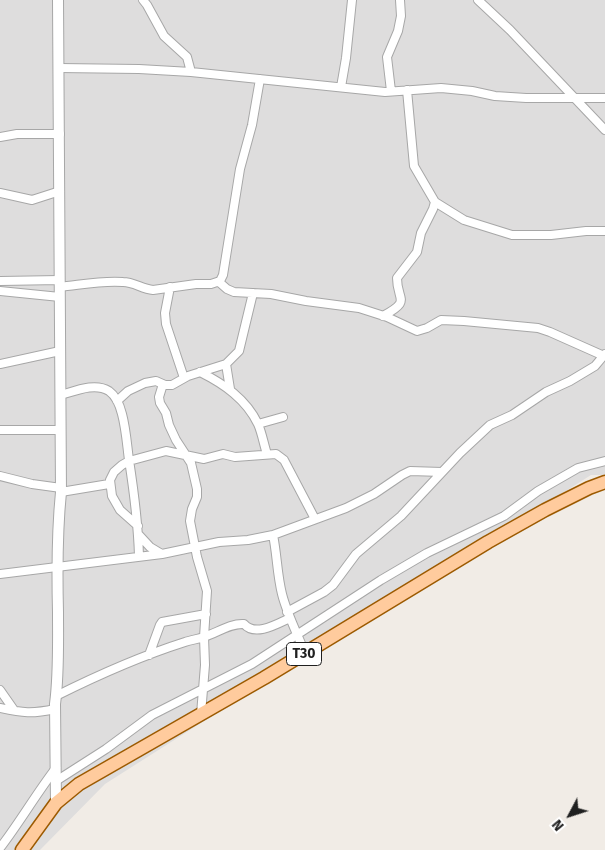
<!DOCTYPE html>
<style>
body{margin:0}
#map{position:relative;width:605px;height:850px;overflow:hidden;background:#f1ece6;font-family:"Fira Sans",sans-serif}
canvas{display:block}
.north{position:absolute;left:545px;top:790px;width:50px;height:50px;-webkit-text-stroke:4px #fff;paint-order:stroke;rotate:230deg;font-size:14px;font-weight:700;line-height:20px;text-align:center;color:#202020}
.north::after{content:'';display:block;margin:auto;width:18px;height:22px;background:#202020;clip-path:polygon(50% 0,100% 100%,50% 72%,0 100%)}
</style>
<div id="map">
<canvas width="605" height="850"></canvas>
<div class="north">N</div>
</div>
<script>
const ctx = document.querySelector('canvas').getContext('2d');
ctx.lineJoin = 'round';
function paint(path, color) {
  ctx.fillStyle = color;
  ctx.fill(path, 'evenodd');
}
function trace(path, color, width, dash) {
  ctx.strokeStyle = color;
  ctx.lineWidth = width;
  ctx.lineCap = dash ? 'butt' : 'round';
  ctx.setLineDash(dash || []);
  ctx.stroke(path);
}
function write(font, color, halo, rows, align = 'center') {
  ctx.font = font + ' "Fira Sans",sans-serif';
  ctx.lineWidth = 5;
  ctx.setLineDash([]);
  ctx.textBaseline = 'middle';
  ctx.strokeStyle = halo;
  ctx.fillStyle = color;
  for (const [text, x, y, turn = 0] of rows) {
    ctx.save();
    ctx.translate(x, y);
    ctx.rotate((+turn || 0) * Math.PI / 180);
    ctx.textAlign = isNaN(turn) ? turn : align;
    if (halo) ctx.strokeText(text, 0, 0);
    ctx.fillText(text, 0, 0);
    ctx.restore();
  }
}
paint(new Path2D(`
 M0,0H605V475H591L105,784L40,850H0Z`), '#dedddd');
const minor = new Path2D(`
 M143,0L147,5L164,36L187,57L191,72
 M478,0L510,30L605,130
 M59,68L139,69L191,72L385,92L441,88L472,91L495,96L526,98H605
 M341,87L346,58L352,0
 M391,91L387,57L398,31L401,16L400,0
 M0,137L17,134H60
 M0,193L32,200L60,191
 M435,202L464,220L512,235H551L586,231H605
 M0,281L60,280
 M219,282L227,289L234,292L271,294L306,301L359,308L387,317L417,331L427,328L441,320L464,321L538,328L550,332L604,356
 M60,287C80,285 103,280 123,282C134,282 142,289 153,290L196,284H211L220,281L223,275L240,169L252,125L260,79
 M170,287L165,313L166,324L184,378
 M0,291L60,297
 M383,316C412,300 397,301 397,278L417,252L421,233L433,209L435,202L414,166L407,90
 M0,364L60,351
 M226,364L230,389
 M200,372C224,384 246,399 258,424C262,433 264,445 267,454
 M163,384L159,397L160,403L166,413L169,425L176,440L191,463L197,489V497L192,509L190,521L197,557L207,591L204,637L205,665L201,714
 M61,395C75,391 95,382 109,391C116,396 120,406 122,414C126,429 127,445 129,460C134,492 138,523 139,556
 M117,401L128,391L145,383L156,381L165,385H172L188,376L226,364L239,351L253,293
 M258,424L283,417
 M0,430H61
 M0,476L32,484L61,488
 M61,492L109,484
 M138,526L120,510L112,496L110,480L114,472L122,465L129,461L166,451L204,459L223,454L235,457L276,454L284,460L315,519
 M138,534L150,547L160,553
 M273,535C277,554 277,574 282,594C287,614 297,633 305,653
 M0,574L162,554L219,542L248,540L273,535L346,508L374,494L402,475L410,471L442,472
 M287,612L324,592L333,585L356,554L401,516L460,453L490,425L512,415L546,392L570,381L595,366L605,354
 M149,655L160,625L162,622L206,614
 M0,690L14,710
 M56,696C98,675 141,656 185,642C191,640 198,639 204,637C217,633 230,623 244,624C255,637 277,624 290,618
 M0,708C23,713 32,714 55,709
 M56,781L106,749L152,715L252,664L381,580L427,553L504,516L538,491L578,468L605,461
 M0,848C20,822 36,794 56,768`);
const tertiary = new Path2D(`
 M56,803L55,704C59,674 58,642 58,612C57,572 57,532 61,492L58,0`);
const primary = new Path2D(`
 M22,850L56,803L79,784L264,678L488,542L545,510L589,488L605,482`);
trace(minor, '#a7a7a7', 10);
trace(tertiary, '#a7a7a7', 12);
trace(primary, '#9c5a00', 15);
trace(minor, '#fff', 8);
trace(tertiary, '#fff', 10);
trace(primary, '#ffcb9d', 12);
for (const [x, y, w] of [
 [304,654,35]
]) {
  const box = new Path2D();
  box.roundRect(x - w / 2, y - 11.5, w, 23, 4);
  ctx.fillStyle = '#fff';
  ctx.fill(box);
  trace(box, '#202020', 1);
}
write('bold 14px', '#202020', null, [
 ["T30",304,654]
]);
</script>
